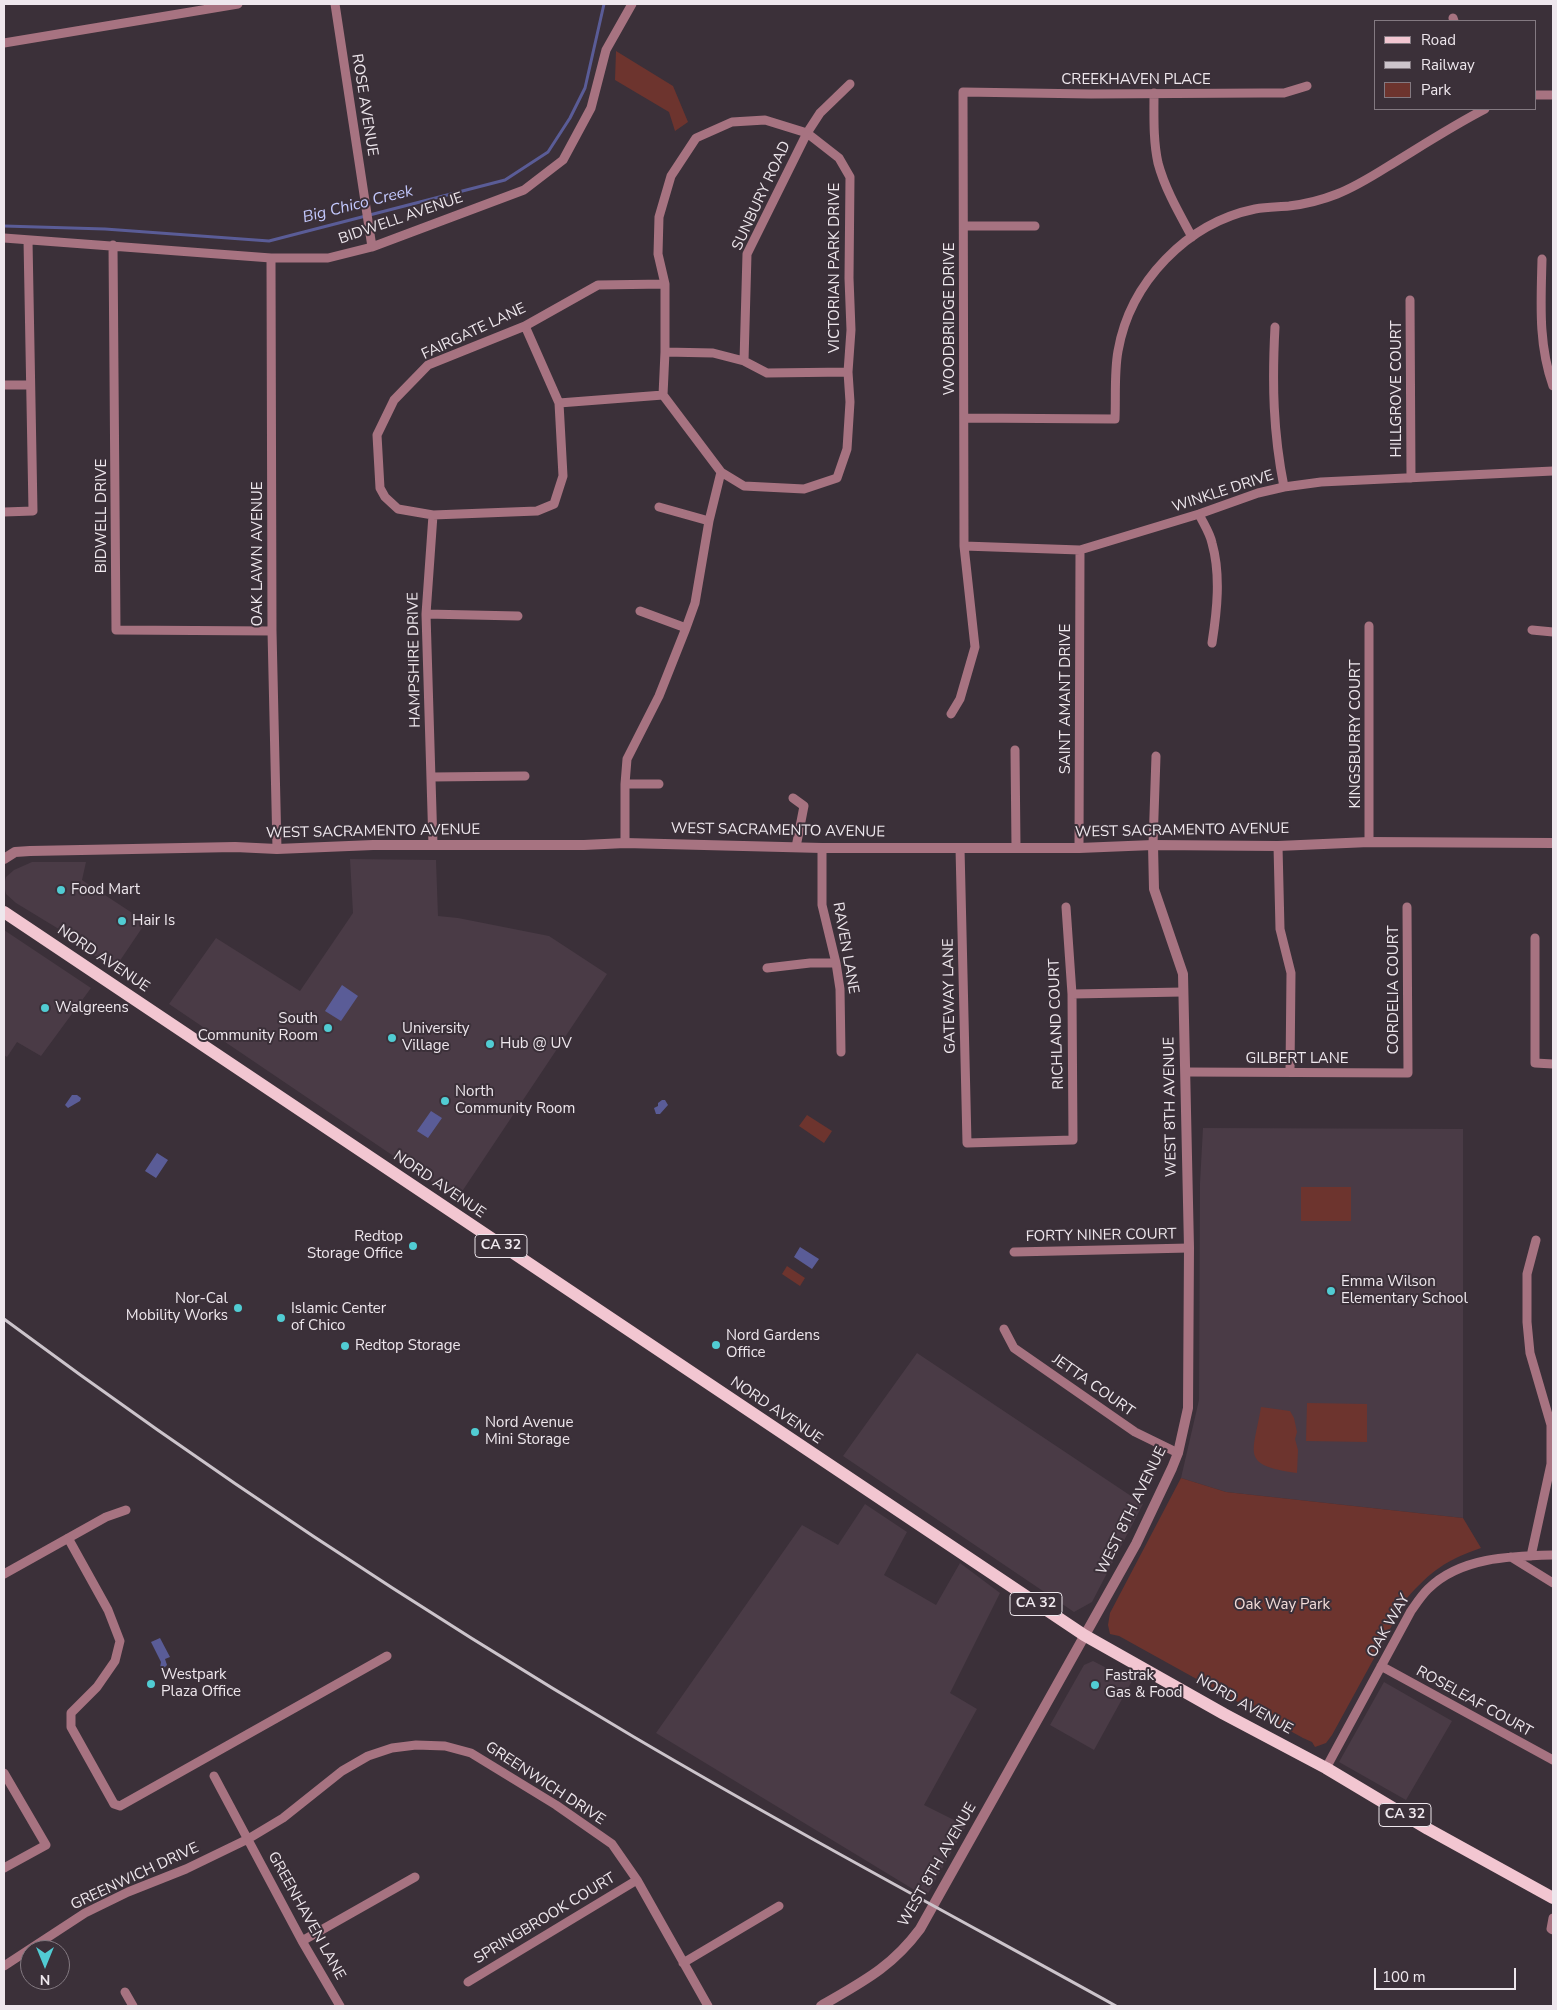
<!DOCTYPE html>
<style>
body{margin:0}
#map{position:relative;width:1557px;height:2010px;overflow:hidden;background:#3b3039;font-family:"Nunito Sans",sans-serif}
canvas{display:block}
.frame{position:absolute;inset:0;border:5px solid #eee7ed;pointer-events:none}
.legend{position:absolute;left:1374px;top:20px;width:162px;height:90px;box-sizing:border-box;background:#3b3039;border:1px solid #837981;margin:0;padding:6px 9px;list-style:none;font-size:15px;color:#eee7ed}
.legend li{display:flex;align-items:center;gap:10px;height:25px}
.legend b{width:25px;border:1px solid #837981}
.north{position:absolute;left:20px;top:1940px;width:50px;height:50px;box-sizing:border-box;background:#3b3039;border:1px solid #837981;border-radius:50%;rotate:180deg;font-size:14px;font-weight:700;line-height:20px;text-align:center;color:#eee7ed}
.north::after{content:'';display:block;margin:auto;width:18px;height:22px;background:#51ccd3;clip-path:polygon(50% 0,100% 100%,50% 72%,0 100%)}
.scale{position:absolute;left:1374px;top:1968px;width:142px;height:22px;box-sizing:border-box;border:2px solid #eee7ed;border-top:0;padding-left:6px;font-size:15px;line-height:18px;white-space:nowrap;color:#eee7ed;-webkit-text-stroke:4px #3b3039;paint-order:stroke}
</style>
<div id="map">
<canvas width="1557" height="2010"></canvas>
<div class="frame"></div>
<ul class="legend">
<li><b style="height:6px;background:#f2c6d1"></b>Road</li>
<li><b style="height:6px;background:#ccc4cb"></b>Railway</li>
<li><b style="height:14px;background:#6d342e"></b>Park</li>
</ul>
<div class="north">N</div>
<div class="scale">100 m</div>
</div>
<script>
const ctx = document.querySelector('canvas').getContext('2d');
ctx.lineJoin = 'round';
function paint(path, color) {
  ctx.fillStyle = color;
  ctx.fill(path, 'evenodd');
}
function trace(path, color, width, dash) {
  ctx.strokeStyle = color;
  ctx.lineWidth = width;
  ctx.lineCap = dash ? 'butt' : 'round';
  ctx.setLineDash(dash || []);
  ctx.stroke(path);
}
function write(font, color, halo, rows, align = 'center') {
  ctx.font = font + ' "Nunito Sans",sans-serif';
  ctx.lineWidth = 4;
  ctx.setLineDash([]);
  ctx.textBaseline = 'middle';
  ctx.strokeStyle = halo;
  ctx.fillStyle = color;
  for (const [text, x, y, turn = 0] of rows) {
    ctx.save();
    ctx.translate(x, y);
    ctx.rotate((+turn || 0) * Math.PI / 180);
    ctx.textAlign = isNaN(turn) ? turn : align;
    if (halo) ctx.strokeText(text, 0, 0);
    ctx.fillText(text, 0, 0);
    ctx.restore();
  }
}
paint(new Path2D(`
 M350,859L436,860L438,916L458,918L549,936L607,974L457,1199L169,1004L216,938L300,991L353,913Z
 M32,862H86L82,880L146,922L115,968L87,951L85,945L16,903L6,894L4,885L6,877L14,870Z
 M4,930L91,988L41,1056L17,1042L7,1057L4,1055Z
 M1203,1128L1463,1129V1518L1226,1492L1181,1478L1199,1400L1200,1183Z
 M917,1353L1143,1504L1092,1602L1074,1612L843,1456Z
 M865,1504L907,1532L884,1575L936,1605L960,1563L1000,1593L950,1693L977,1709L924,1805L966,1826L926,1897L656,1733L802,1525L838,1545Z
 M1093,1661L1132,1681L1094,1750L1050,1725L1084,1665Z
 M1384,1682L1452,1721L1406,1800L1339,1762Z`), '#4a3b46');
paint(new Path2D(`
 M616,51L673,86L688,122L675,131L669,112L615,80Z
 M807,1115L832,1131L824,1143L799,1126Z
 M1301,1187H1351V1221H1301Z
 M787,1266L805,1278L800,1286L782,1274Z
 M1307,1403L1367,1404V1442L1306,1441Z
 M1261,1407L1290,1411L1294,1418L1297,1432L1295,1439L1298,1450L1297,1473C1240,1465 1253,1455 1261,1407Z
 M1181,1478L1226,1492L1463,1518L1481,1548C1446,1560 1431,1571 1407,1598L1332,1735L1326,1743L1315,1747L1312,1742L1303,1738L1119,1636L1110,1634L1108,1625L1110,1613Z`), '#6d342e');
paint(new Path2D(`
 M342,985L358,996L341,1021L325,1011Z
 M72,1095H77L81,1098L80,1101L68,1108L65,1105Z
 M662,1100H665L668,1105L660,1114H656L654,1108L658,1106V1103Z
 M431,1111L442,1118L428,1138L417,1131Z
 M157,1153L168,1160L156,1178L145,1171Z
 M800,1247L819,1259L812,1269L794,1257Z
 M160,1638L170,1657L165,1659L167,1665L163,1669L160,1668L161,1662L151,1642Z`), '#5a5c97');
trace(new Path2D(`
 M4,226L105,229L269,241L505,180L548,152L570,118L585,88L604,4`), '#5a5c97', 3);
trace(new Path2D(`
 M335,4L372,247
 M1453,18L1454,21
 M4,43L238,4
 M1154,93C1154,116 1153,140 1158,163C1165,189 1179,213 1192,237
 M1536,95H1553
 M765,120L807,133L839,158L850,177L849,278L851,330L848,372L850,402L847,449L837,478L804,489L744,486L721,472L663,395L665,352V284L658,254L659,217L671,176L696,138L732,122Z
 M964,226H1035
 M4,238L271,258H328L372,247L524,190L563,160L591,108L606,50L632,4
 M113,245L116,630L272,631
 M271,258L272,631L277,849
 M1542,259C1541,302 1538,344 1553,386
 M1410,300L1411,478
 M525,326L559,403L563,476L554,504L537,511L433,515L398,509L385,497L380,488L377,435L394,400L428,365L525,326L598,285L665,284
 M1275,327C1272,383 1273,432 1284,487
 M665,352L713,353L744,361L767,373L848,372
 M744,361L747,254L807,133L820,113L850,84
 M4,385H30
 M559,403L663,395
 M965,418L1115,419C1116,397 1114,373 1118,351C1130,282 1187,223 1255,209C1267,207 1278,207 1289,206C1306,204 1322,200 1337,194C1355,187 1371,177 1387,167C1420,147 1452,126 1485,109
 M659,507L709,521
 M4,512L33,511L28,240
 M1199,514C1203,523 1210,533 1212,543C1221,575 1217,611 1212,643
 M433,515L426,614L433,845
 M964,546L1080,550L1199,514L1258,493L1284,487L1321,482L1553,471
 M640,611L686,628
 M426,614L518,616
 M1532,630L1553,632
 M951,714L960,699L975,647L964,546L963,92L1091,94L1262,93H1284L1307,86
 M1015,750L1016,847
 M432,777L525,776
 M625,784H659
 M793,798L804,806L796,847
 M1369,842V626
 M625,843V784L627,759L659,696L686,628L695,603L709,521L721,472
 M1153,845L1156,756
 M1278,846L1280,929L1291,973L1290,1072
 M822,848V905L836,963L840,989L841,1052
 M960,848L967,1143L1073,1140L1072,994L1066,907
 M1079,848L1080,550
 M1535,938V1063L1553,1064
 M767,968L810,963H836
 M1072,994L1183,992
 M1186,1072L1408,1073L1407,907
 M1014,1252L1189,1248
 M1004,1329L1014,1348L1135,1432L1178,1453
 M68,1538L108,1610L120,1641L115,1661L97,1687L71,1713V1727L114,1804L120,1806L387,1656
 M1531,1556L1551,1464V1425L1530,1353L1527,1322V1274L1536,1240
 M1511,1557L1553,1583
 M4,1574L106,1517L126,1510
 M1381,1666L1553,1760
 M1326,1768L1411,1611C1416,1604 1421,1596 1428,1589C1460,1557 1511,1556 1553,1555
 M4,1773L46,1845L4,1868
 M214,1776L302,1941L340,2006
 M1553,1918L1551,1929L1553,1930
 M302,1941L415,1877
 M683,1963L779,1906
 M4,1966L85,1913L128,1892L186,1869L248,1839L283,1818L342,1771L368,1756L392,1748L416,1745L445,1746L471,1753L556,1805L612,1844L637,1880L708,2006
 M468,1982L637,1880
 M125,1992L133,2006`), '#a77381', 9);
trace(new Path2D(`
 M4,859L15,852L30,851L235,847L277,849L373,845H584L625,843L822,848H1079L1153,845L1278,846L1369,842L1553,843
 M821,2006C862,1982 891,1968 920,1929L1136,1544L1172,1468L1178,1453L1188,1408L1189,1248L1183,974L1154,889L1153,845`), '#a77381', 10);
trace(new Path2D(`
 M4,912L1084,1635L1224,1714L1326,1768L1428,1829L1553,1898`), '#f2c6d1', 12);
trace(new Path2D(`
 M4,1319C206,1469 417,1609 634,1737C792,1830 955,1917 1116,2006`), '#ccc4cb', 3);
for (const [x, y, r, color] of [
 [61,890,5,"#51ccd3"],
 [122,921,5,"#51ccd3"],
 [45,1008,5,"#51ccd3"],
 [328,1028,5,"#51ccd3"],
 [392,1038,5,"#51ccd3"],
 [490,1044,5,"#51ccd3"],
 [445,1101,5,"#51ccd3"],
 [413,1246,5,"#51ccd3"],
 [1331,1291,5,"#51ccd3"],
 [238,1308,5,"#51ccd3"],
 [281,1318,5,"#51ccd3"],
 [716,1345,5,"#51ccd3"],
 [345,1346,5,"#51ccd3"],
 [475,1432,5,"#51ccd3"],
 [151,1684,5,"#51ccd3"],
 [1095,1685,5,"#51ccd3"]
]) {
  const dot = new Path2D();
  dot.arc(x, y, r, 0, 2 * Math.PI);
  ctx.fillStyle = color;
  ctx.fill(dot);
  trace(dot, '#3b3039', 2);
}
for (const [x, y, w] of [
 [501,1246,52],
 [1036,1604,52],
 [1405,1815,52]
]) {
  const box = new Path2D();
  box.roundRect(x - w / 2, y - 11.5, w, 23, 4);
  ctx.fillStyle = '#3b3039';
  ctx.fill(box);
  trace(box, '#eee7ed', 1);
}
write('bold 14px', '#eee7ed', null, [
 ["CA 32",501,1246],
 ["CA 32",1036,1604],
 ["CA 32",1405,1815]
]);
write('15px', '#eee7ed', '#3b3039', [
 ["CREEKHAVEN PLACE",1136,80],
 ["ROSE AVENUE",364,105,81],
 ["SUNBURY ROAD",762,196,-65],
 ["BIDWELL AVENUE",401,219,-19],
 ["VICTORIAN PARK DRIVE",835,268,-90],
 ["WOODBRIDGE DRIVE",950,319,-90],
 ["FAIRGATE LANE",474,332,-25],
 ["HILLGROVE COURT",1397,389,-90],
 ["WINKLE DRIVE",1223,492,-18],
 ["BIDWELL DRIVE",102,516,-90],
 ["OAK LAWN AVENUE",258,554,-90],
 ["HAMPSHIRE DRIVE",415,660,-91],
 ["SAINT AMANT DRIVE",1066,699,-90],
 ["KINGSBURRY COURT",1356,734,-90],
 ["WEST SACRAMENTO AVENUE",778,831,1],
 ["WEST SACRAMENTO AVENUE",1182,831,-1],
 ["WEST SACRAMENTO AVENUE",373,832,-1],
 ["RAVEN LANE",845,948,80],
 ["NORD AVENUE",103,959,34],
 ["CORDELIA COURT",1394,990,-90],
 ["GATEWAY LANE",950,996,-91],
 ["RICHLAND COURT",1057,1024,-92],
 ["GILBERT LANE",1297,1059],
 ["WEST 8TH AVENUE",1171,1107,-91],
 ["NORD AVENUE",439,1185,34],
 ["FORTY NINER COURT",1101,1236,-1],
 ["JETTA COURT",1093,1386,35],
 ["NORD AVENUE",776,1411,34],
 ["WEST 8TH AVENUE",1132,1511,-64],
 ["OAK WAY",1389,1626,-60],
 ["ROSELEAF COURT",1474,1702,29],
 ["NORD AVENUE",1244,1705,29],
 ["GREENWICH DRIVE",545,1784,33],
 ["WEST 8TH AVENUE",938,1865,-60],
 ["GREENWICH DRIVE",135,1877,-25],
 ["GREENHAVEN LANE",306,1916,61],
 ["SPRINGBROOK COURT",545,1919,-31]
]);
write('15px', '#eee7ed', '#3b3039', [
 ["Food Mart",71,890],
 ["Hair Is",132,921],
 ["Walgreens",55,1008],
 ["South",318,1019,"right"],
 ["Community Room",318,1036,"right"],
 ["University",402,1029],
 ["Village",402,1046],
 ["Hub @ UV",500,1044],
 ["North",455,1092],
 ["Community Room",455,1109],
 ["Redtop",403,1237,"right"],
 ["Storage Office",403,1254,"right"],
 ["Emma Wilson",1341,1282],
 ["Elementary School",1341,1299],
 ["Nor-Cal",228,1299,"right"],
 ["Mobility Works",228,1316,"right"],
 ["Islamic Center",291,1309],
 ["of Chico",291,1326],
 ["Nord Gardens",726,1336],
 ["Office",726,1353],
 ["Redtop Storage",355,1346],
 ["Nord Avenue",485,1423],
 ["Mini Storage",485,1440],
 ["Westpark",161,1675],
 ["Plaza Office",161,1692],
 ["Fastrak",1105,1676],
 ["Gas & Food",1105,1693]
], 'left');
write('15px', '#f2dcd9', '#3b3039', [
 ["Oak Way Park",1282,1605]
]);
write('italic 16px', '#c3c8fd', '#3b3039', [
 ["Big Chico Creek",358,205,-14]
]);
</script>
